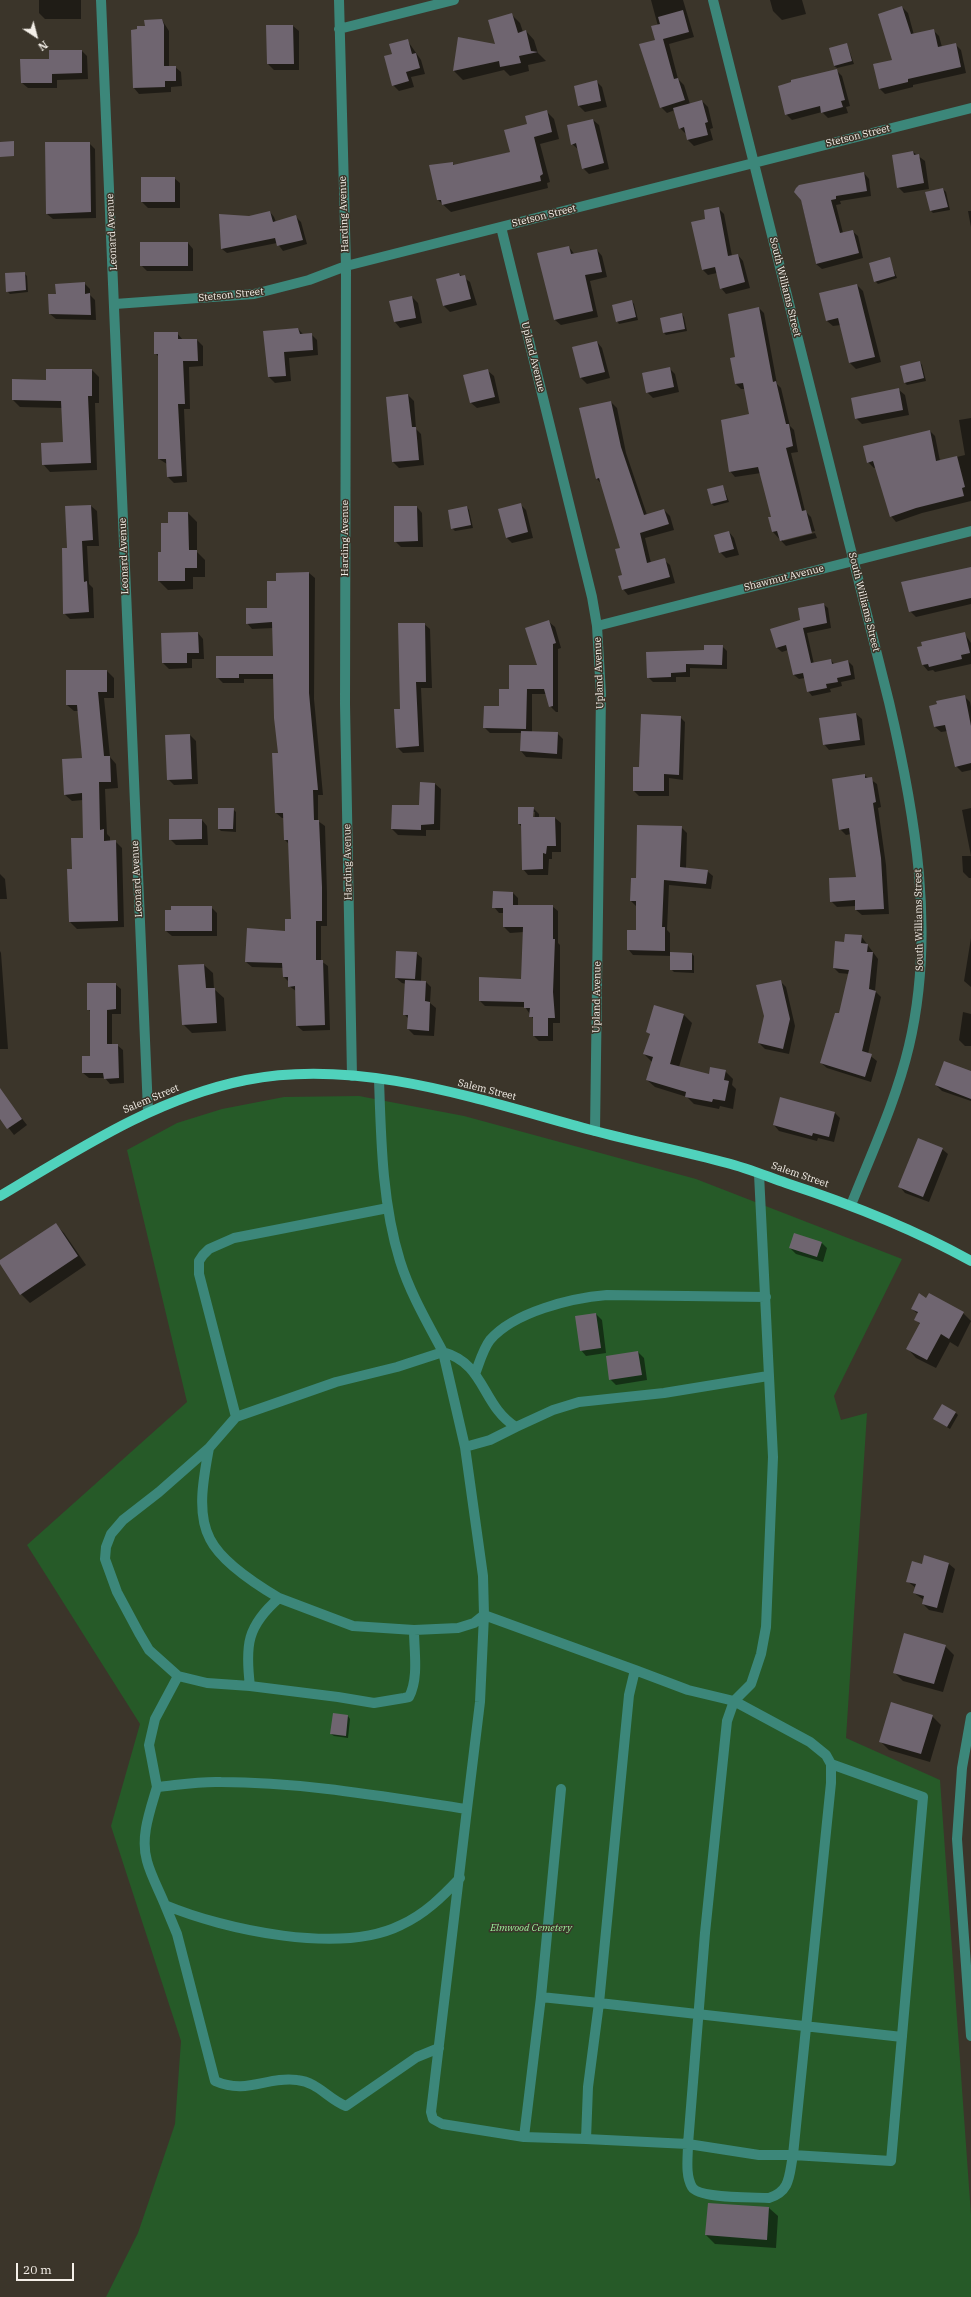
<!DOCTYPE html>
<style>
body{margin:0}
#map{position:relative;width:971px;height:2297px;overflow:hidden;background:#3b352a;font-family:"IBM Plex Serif",serif}
canvas{display:block}
.north{position:absolute;left:16px;top:16px;width:40px;height:40px;-webkit-text-stroke:3px #3b352a;paint-order:stroke;rotate:144deg;font-size:11px;font-weight:700;line-height:16px;text-align:center;color:#f4efe8}
.north::after{content:'';display:block;margin:auto;width:14px;height:18px;background:#f4efe8;clip-path:polygon(50% 0,100% 100%,50% 72%,0 100%)}
.scale{position:absolute;left:16px;top:2263px;width:58px;height:18px;box-sizing:border-box;border:2px solid #f4efe8;border-top:0;padding-left:5px;font-size:12px;line-height:14px;white-space:nowrap;color:#f4efe8;-webkit-text-stroke:3px #3b352a;paint-order:stroke}
</style>
<div id="map">
<canvas width="971" height="2297"></canvas>
<div class="north">N</div>
<div class="scale">20 m</div>
</div>
<script>
const ctx = document.querySelector('canvas').getContext('2d');
ctx.lineJoin = 'round';
function paint(path, color) {
  ctx.fillStyle = color;
  ctx.fill(path, 'evenodd');
}
function trace(path, color, width, dash) {
  ctx.strokeStyle = color;
  ctx.lineWidth = width;
  ctx.lineCap = dash ? 'butt' : 'round';
  ctx.setLineDash(dash || []);
  ctx.stroke(path);
}
function write(font, color, halo, rows, align = 'center') {
  ctx.font = font + ' "IBM Plex Serif",serif';
  ctx.lineWidth = 3;
  ctx.setLineDash([]);
  ctx.textBaseline = 'middle';
  ctx.strokeStyle = halo;
  ctx.fillStyle = color;
  for (const [text, x, y, turn = 0] of rows) {
    ctx.save();
    ctx.translate(x, y);
    ctx.rotate((+turn || 0) * Math.PI / 180);
    ctx.textAlign = isNaN(turn) ? turn : align;
    if (halo) ctx.strokeText(text, 0, 0);
    ctx.fillText(text, 0, 0);
    ctx.restore();
  }
}
paint(new Path2D(`
 M359,1096L464,1116L696,1179L902,1259L834,1396L841,1420L867,1413L846,1738L940,1780L971,2215V2297H106L138,2233L175,2124L181,2041L111,1826L140,1724L27,1545L187,1402L127,1150L177,1123L222,1109L284,1097Z`), '#265a28');
paint(new Path2D(`
 M39,0H81V19H45L39,13Z
 M651,0H683L694,37L669,44L678,79L684,85L690,104L702,101L708,107L713,128L710,129L713,140L694,146L688,140L686,134L680,128L675,110L667,113L661,107L656,40L658,26Z
 M770,0H802L806,14L782,20L773,11Z
 M902,7L908,13L914,35L933,30L939,36L942,47L955,44L961,50L966,73L913,85V87L885,94L880,89L893,60Z
 M511,14L520,23L523,32L526,31L534,40L538,53L546,61L528,65L529,71L510,76L504,70L463,80L454,71L459,38L497,45Z
 M162,20L169,31V67H175L181,72L182,86L171,87V92L139,94L134,88L146,27Z
 M267,26H293L299,31V70H274L268,64Z
 M407,40L421,60L425,74L411,77L414,87L399,91L393,85V54Z
 M847,44L854,64L837,68L834,66Z
 M82,51L87,56L88,79L57,80V88H28L22,83Z
 M836,70L842,76L850,106L846,107L848,113L828,118L822,112L792,120L786,114Z
 M597,82L602,87L607,107L585,112L579,106L575,86Z
 M546,111L554,119L559,139L540,144L550,182L547,183L548,188L451,212L438,200L452,163L455,166L511,152L528,124Z
 M593,120L599,125L609,169L589,174L583,168L579,150L572,144Z
 M89,143L95,149L96,218L53,219L47,214Z
 M913,152L925,161L929,189L904,193L898,187Z
 M864,173L869,179L871,196L840,201L841,204L836,205L843,233L852,231L858,236L863,258L822,269L816,264L801,199Z
 M174,178L180,183V208H148L142,202Z
 M943,189L946,192L950,210L933,213L931,211Z
 M718,208L724,214L732,256L738,255L743,261L750,288L726,294L721,288L717,273L708,275L703,270L707,219Z
 M968,211H971V227Z
 M270,212L274,217L276,222L296,217L301,222L307,244L283,251L277,243L227,253L222,249L249,217Z
 M188,243L193,249V271H147L141,265Z
 M569,247L575,255L597,250L602,256L607,277L590,281L598,317L561,325L555,320Z
 M889,259L897,278L878,284L875,281Z
 M24,273L27,276L28,292L10,294L7,291Z
 M459,274L470,282L477,305L450,312L444,306L437,279Z
 M84,283L90,289V295L95,300L96,320L56,319L50,314L57,295Z
 M857,285L863,291L881,362L856,369L850,363L841,325L833,326L827,321Z
 M412,297L418,303L422,323L400,328L395,322Z
 M632,301L634,304L638,320L619,324L617,321Z
 M759,308L764,313L777,384L781,388L790,426L794,430L798,452L791,453L805,511L811,517L815,531L783,539V541L815,533L817,538L786,546L773,532L770,518L772,517L761,473L735,477L730,471L750,414L745,389H741L736,384L732,358H736Z
 M682,314L684,317L687,331L666,335L664,333Z
 M298,329L304,335L311,334L317,340L318,355L289,358L291,381L275,383L269,377L264,332Z
 M177,333L183,340H197L203,346V366L189,367L190,409H184L187,482L174,483L168,477L167,464L159,459V357L155,353Z
 M597,342L602,348L610,378L587,384L581,378L574,348Z
 M920,362L922,365L926,381L907,385L905,383Z
 M670,369L675,374L679,392L653,398L647,392Z
 M92,370L99,377V403H95L97,470L50,472L43,464L64,443L63,408L20,407L13,400L47,381Z
 M488,371L494,376L500,403L477,408L471,403Z
 M899,390L905,395L909,415L862,424L856,418Z
 M408,395L414,401L416,429L421,434L424,465L399,468L393,462L387,398Z
 M611,402L617,408L626,453L647,515L664,510L670,516L674,530L645,538L651,563L664,560L670,565L675,583L628,595L623,589L621,548L602,484L597,479Z
 M971,418V501L922,513L896,522L891,516L876,467L874,468L868,462L930,431L935,436L940,461L965,455L959,420Z
 M723,486L729,502L714,506L711,503Z
 M520,504L526,510L533,538L512,543L507,538Z
 M91,506L97,511L99,546H87L89,584L93,588L94,618L70,619L64,613L68,549Z
 M417,507L422,513L423,547H401L395,541Z
 M467,507L469,510L473,528L455,531L452,528Z
 M188,513L197,522V552L205,560V577H193V589L168,590L159,581L162,553L169,524Z
 M729,532L734,538L739,555L726,558L720,552Z
 M971,568V604L916,617L910,611L902,583Z
 M309,573L315,578L314,699L323,795H318V821L325,826L327,893V926H321V961L328,966L330,1030L303,1031L297,1026L296,991L289,986V982L284,977V968L252,967L246,962L286,932L292,920L290,845L285,840L284,818H282L276,813L279,754L274,679H244V683H223L217,677L274,657L273,628L252,629L247,623L268,609L277,582V574Z
 M823,604L828,608L831,628L807,633L814,664L831,660L834,664L848,661L853,666L855,679L841,682L842,686L830,689L831,692L812,696L808,691L805,678L799,679L794,675L788,650L782,652L777,648L801,621Z
 M549,622L555,627L561,648L558,649V712H556L550,706L546,694H532V732L557,733L563,739L562,759L526,757L521,751L522,733H490L484,727L500,707L510,690L538,666Z
 M424,624L430,629L432,688H421L424,752L403,753L397,747L401,710Z
 M198,633L203,639L204,659H192V668L169,669L163,663Z
 M964,633L971,643V664L935,672L933,670L928,671L923,665Z
 M722,646L727,651V669L690,668V677H676V682H653L648,677L705,651Z
 M67,671H107L114,678V698H104L110,757L116,764L118,788L105,789L107,834L110,837V841H115L122,848L124,927L77,929L70,922L68,870H73L84,839L83,800L72,801L65,795L83,759L79,711H74L67,705Z
 M964,696L970,702L971,707V770L962,772L956,766L948,731L941,732L935,727Z
 M856,714L862,719L865,745L829,750L824,744Z
 M680,717L685,722L683,780L669,778V796H639L634,791L640,768Z
 M190,735L196,741L198,784L174,785L168,779Z
 M864,775L877,784L881,807L878,808L886,865L889,914L862,915L856,910V906L837,907L831,901L857,878L851,834L846,835L840,829Z
 M420,783L435,784L441,789L440,830H426V836L398,835L392,829L420,806Z
 M533,808L539,814V818H555L561,823V852H552V859H549L548,875H528L523,869L522,827L519,824ZM532,812H535L534,822H532Z
 M971,808V878H969L963,872L962,856H971L962,810Z
 M233,809L236,812V832L221,831L219,829Z
 M202,820L207,826L208,845H176L170,839Z
 M681,827L687,833L686,868L707,871L713,876L711,889L669,885L667,930L670,933V953L692,954L694,956V973L674,972L671,969V956L633,955L628,949L637,931L636,906L631,901L637,879Z
 M0,874L5,879L7,899H0Z
 M513,893L518,898V906H552L558,911V943L560,945V1023H553V1041H539L534,1036V1020L525,1007L485,1006L480,1001L522,980L524,932L510,933L504,927V913H499L494,907Z
 M211,907L217,913V936H172L166,931L172,911Z
 M861,936L878,959L875,991L881,997L868,1054L877,1061L871,1082L827,1068L821,1063L840,1014L849,974L839,973L834,968Z
 M971,938V987L964,981Z
 M0,951L1,953L8,1049H0Z
 M416,953L422,958L421,981L426,982L431,987L430,1003L436,1008L434,1036L414,1035L408,1029L409,1019L404,1014L406,984L402,983L396,978Z
 M204,965L213,973L214,989L224,998L226,1031L192,1033L183,1024Z
 M780,981L786,987L795,1026L789,1054L765,1049L759,1043L765,1016Z
 M115,984L121,989V1014H112V1045H117L123,1050L124,1083L110,1084L105,1078H89L83,1073L91,1057V1012L88,1009Z
 M655,1006L684,1015L692,1023L679,1067L710,1075L725,1071L733,1079L732,1085L736,1089L733,1109L720,1106L719,1109L694,1104L687,1097L655,1087L647,1080L652,1062L644,1054L650,1035L648,1032Z
 M963,1012L971,1014V1046H965L959,1040Z
 M971,1072V1101L942,1091L936,1085Z
 M5,1097L27,1125L14,1135L0,1117V1101Z
 M835,1113L840,1118L834,1142L818,1138L817,1141L779,1131L774,1125Z
 M942,1149L948,1154L929,1202L905,1193L900,1187Z
 M55,1224L64,1233L86,1265L30,1303L21,1294L0,1262Z
 M821,1242L827,1248L823,1262L796,1254L790,1248Z
 M927,1299L963,1313L971,1321L958,1347L950,1342L936,1368L916,1358L908,1349L921,1325L915,1319L918,1314L912,1309Z
 M596,1314L602,1320L606,1353L586,1356L581,1350Z
 M638,1352L644,1358L647,1380L616,1385L610,1379Z
 M956,1413L958,1415L950,1429L937,1421Z
 M925,1557L949,1564L955,1569L943,1613L929,1610L923,1604L924,1600L914,1593L916,1588L907,1581L923,1565Z
 M945,1646L954,1655L943,1692L903,1681L894,1672Z
 M348,1716L350,1719L348,1738L334,1736L331,1734Z
 M932,1716L941,1725L930,1762L889,1750L880,1741Z
 M769,2208L778,2216L776,2248L715,2244L706,2235Z`), '#0007');
paint(new Path2D(`
 M902,6L911,34L934,29L938,47L956,43L961,67L908,79V82L879,89L873,64L892,60L878,14Z
 M683,10L689,32L663,39L674,79L678,78L685,100L660,108L639,44L655,40L651,26L660,24L658,17Z
 M512,13L518,33L526,30L531,51L538,52L519,56L521,63L500,67L499,61L453,71L458,37L495,44L488,20Z
 M162,19L164,25V66H176V81H165V87L133,88L131,30L137,29V26H145L144,20Z
 M266,25H293L294,64H267Z
 M408,39L412,54L416,53L420,68L406,72L409,81L392,86L384,56L392,54L389,44Z
 M847,43L852,61L834,66L829,48Z
 M49,50H82V73L52,74V83H21L20,59H49Z
 M837,69L845,100L841,101L843,107L821,113L820,106L785,115L778,86L791,82V80Z
 M597,80L601,101L578,106L574,86Z
 M702,100L708,122L705,123L708,135L687,140L684,127L679,129L673,108Z
 M547,110L552,132L534,137L543,174L540,176L541,181L442,205L441,200H437L429,165L453,162V165L510,152L504,130L527,124L525,116Z
 M593,119L604,163L582,169L576,143L571,145L567,125Z
 M14,141V156L0,157V142Z
 M45,142H90L91,212L46,214Z
 M913,151L914,155L919,154L924,183L897,188L892,155Z
 M864,172L867,191L836,196V199L831,200L840,233L853,230L859,253L816,264L801,200L794,192L796,188L799,185Z
 M141,177H175V202H141Z
 M943,188L948,207L930,211L925,192Z
 M719,207L728,256L738,254L745,282L720,289L715,267L702,270L691,222L705,219L704,210Z
 M270,211L273,222L296,215L303,240L277,246L275,238L221,249L219,214L249,216Z
 M140,242H188V266H140Z
 M569,246L571,254L597,249L602,272L585,275L593,311L554,320L537,253Z
 M890,257L895,276L874,282L869,263Z
 M25,272L26,290L6,292L5,273Z
 M459,273L460,276L465,275L471,299L443,306L436,279Z
 M85,282V294L90,293L91,315L49,314L48,294H56L55,284Z
 M857,284L875,357L849,363L838,318L826,321L819,293Z
 M412,296L416,318L394,322L389,301Z
 M632,300L636,317L616,322L612,305Z
 M759,307L773,382L776,381L786,424H789L793,446L786,448L802,511L806,510L812,533L780,541L777,531L772,532L768,517H771L758,467L729,472L721,420L749,414L743,383L735,384L730,358L735,357L728,314Z
 M682,313L685,329L663,333L660,318Z
 M298,328L300,334L312,333L313,350L284,352L286,376L268,377L263,331Z
 M154,332H178V339H197L198,361H183L185,404H178L182,476L167,477L166,459H158V354H154Z
 M597,341L605,372L580,378L572,347Z
 M920,361L924,378L904,383L900,366Z
 M670,367L674,387L646,393L642,373Z
 M46,369H92V396H88L91,463L42,465L41,443L63,442L61,401L12,400V379L46,380Z
 M488,369L495,397L470,403L463,375Z
 M899,388L903,410L855,419L851,398Z
 M408,394L412,427H416L419,460L392,462L386,397Z
 M611,401L621,447L644,515L664,509L669,524L640,533L647,563L665,558L670,577L622,590L618,576L622,575L615,549L620,548L599,478L596,479L579,408Z
 M930,430L936,461L957,456L965,487L962,488L964,496L916,508L890,517L873,461L867,463L863,446Z
 M723,485L727,500L711,504L707,489Z
 M521,503L528,532L506,538L498,509Z
 M91,505L93,540L82,541L84,582L87,581L89,612L63,614L62,548H67L65,506Z
 M394,506H417L418,541L394,542Z
 M467,506L471,525L451,529L448,510Z
 M168,512H188L189,550H197V568H185V581H158V552H161V523H168Z
 M729,531L734,549L719,553L714,535Z
 M971,567V598L909,612L901,582Z
 M309,572V693L318,790H313L314,820H319L322,887V921H316V960H323L325,1025L296,1026L295,986L288,987V977H283L282,963L245,962L247,928L285,931V919H291L288,840H284L283,813H275L272,753H278L274,718L273,674H239V678H216V656H273L272,622L246,624V608H267V581H276V573Z
 M824,603L827,623L803,628L811,663L831,659L832,664L848,660L851,675L837,678L838,682L826,684L827,688L807,692L803,673L793,675L786,645L776,648L770,629L800,620L798,608Z
 M549,620L556,643L553,644V706L549,707L544,689H527L526,729L483,728L484,706H499V689H509V665H537L525,628Z
 M398,623H425L426,682H416L419,746L396,748L394,709H400Z
 M198,632L199,653H187V663H162L161,633Z
 M965,632L970,653L961,655L962,659L929,667L928,664L922,665L917,647L922,646L921,642Z
 M704,645H723L722,665L686,664V672L671,673V677L647,678L646,652L704,650Z
 M66,670H107V692H98L104,756H110L111,782H99L100,830L104,829V841L116,840L118,921L69,922L67,869H72L71,838H83L82,793L64,795L62,759L82,758L77,705H66Z
 M965,695L971,726V763L955,767L945,725L934,727L929,706L937,704L936,701Z
 M856,713L860,740L823,745L819,718Z
 M641,714L681,716L679,775L664,774V791H633V767H639Z
 M521,731L558,732L557,754L520,751Z
 M190,734L192,779L167,780L165,735Z
 M865,774V778L872,777L876,802L873,803L881,858L884,909L855,910V900L830,902L829,878L856,877L849,828L839,830L832,779Z
 M420,782L435,783L434,824L421,825V830L391,829L392,805H419Z
 M518,807H534L533,817H555L556,846H547L546,854L543,853V869L522,870L521,824H518Z
 M218,808H234L233,829H218Z
 M169,819H202V839L169,840Z
 M637,825L682,826L680,867L708,870L706,884L664,880L662,927H665V951L627,950V930H636V901H630L631,878H636Z
 M493,891L513,892V905H553V939H555L553,992L555,1018H548V1036H533V1017H529L530,1008H524V1002L479,1001V977L521,979L523,927H503V908H492Z
 M171,906H212V931H165V910H171Z
 M845,934L862,935L861,943L868,944L867,952H873L869,989L876,991L862,1051L872,1054L865,1077L820,1063L835,1013H839L849,970L833,968L835,941L844,942Z
 M396,951L417,952L415,979L395,978Z
 M670,952L692,953V970H670Z
 M204,964L206,988H215L217,1023L182,1025L178,965Z
 M405,980L426,981L425,1001L430,1002L429,1031L407,1029L408,1015H403Z
 M781,980L790,1019L783,1049L758,1043L764,1016L756,985Z
 M87,983H116V1009L107,1010V1044H118L119,1078L104,1079L103,1073H82V1056H90V1010H87Z
 M654,1005L684,1014L670,1064L709,1074L710,1067L726,1070L724,1080L729,1081L725,1101L713,1099L712,1102L685,1097L686,1092L646,1080L653,1057L643,1054L650,1034L646,1032Z
 M944,1061L971,1071V1099L935,1085Z
 M0,1088L22,1119L7,1129L0,1119Z
 M780,1097L835,1112L829,1137L813,1133L812,1136L773,1125Z
 M918,1138L943,1148L923,1197L898,1187Z
 M56,1223L78,1256L20,1295L0,1264V1260Z
 M794,1233L822,1242L817,1257L789,1248Z
 M919,1293L926,1298L929,1293L964,1312L949,1339L941,1334L927,1360L906,1349L920,1323L914,1320L918,1312L911,1309Z
 M596,1313L601,1348L580,1351L575,1316Z
 M638,1351L642,1375L609,1380L606,1356Z
 M942,1404L956,1412L947,1427L933,1419Z
 M924,1555L949,1563L937,1608L922,1604L924,1596L913,1593L916,1584L906,1582L912,1561L922,1564Z
 M904,1633L946,1645L934,1684L893,1673Z
 M891,1702L933,1715L921,1754L879,1742Z
 M333,1713L348,1715L346,1736L330,1734Z
 M708,2203L769,2207L767,2240L705,2235Z`), '#6f6570');
trace(new Path2D(`
 M101,0C119,370 130,741 148,1111
 M339,0L346,266L345,704L352,1076
 M713,0L889,702C915,813 936,932 909,1046C896,1101 872,1152 851,1205
 M339,29L454,0
 M501,227L592,597L597,626L601,694L595,1131
 M115,304L254,294L309,280L346,266L971,108
 M597,626L971,531
 M379,1079C381,1139 382,1203 400,1261C410,1293 427,1322 443,1352L397,1367L336,1382L236,1417L199,1274V1261L203,1255L209,1249L234,1238L388,1208
 M475,1374C479,1364 483,1349 490,1340C514,1312 571,1298 607,1295L766,1297
 M516,1427L553,1410L579,1402L664,1393L768,1376
 M465,1447L443,1352C486,1364 481,1405 516,1427L490,1440L465,1447L483,1576L484,1615L635,1670
 M209,1448L236,1417
 M279,1598L353,1626L414,1630L458,1628L474,1623L484,1615L480,1702L467,1809
 M178,1676L149,1650L139,1633L117,1592L105,1559L106,1547L111,1534L123,1520L159,1492L209,1448C204,1476 196,1513 210,1539C222,1563 257,1585 279,1598C247,1626 245,1645 250,1686L207,1683L178,1676L155,1719L149,1745L157,1787C178,1785 200,1781 221,1782C303,1782 386,1797 467,1809L431,2112L433,2119L442,2124L524,2137L541,1997L599,2003L629,1695L635,1670L688,1690L734,1701L810,1742L826,1755L831,1764V1783L793,2155H759L688,2144L705,1933L727,1721L734,1701L751,1684L761,1654L766,1627L773,1457L759,1174
 M250,1686L338,1697L374,1703L404,1698L409,1697C419,1678 414,1651 414,1630
 M971,1717L962,1768L957,1839L971,2036
 M831,1764L923,1797L891,2161L793,2155C789,2175 791,2191 769,2198C754,2197 699,2199 692,2187C685,2175 688,2157 688,2144L586,2139L588,2087L599,2003L902,2037
 M157,1787C150,1811 140,1837 147,1861C151,1876 159,1890 165,1905
 M541,1997L561,1789
 M439,2048L417,2057L346,2106C328,2099 318,2082 297,2080C267,2076 247,2095 215,2081L177,1934L165,1905C225,1930 341,1955 401,1925C425,1914 442,1897 460,1878
 M524,2137L586,2139`), '#3c877a', 10);
trace(new Path2D(`
 M0,1196C79,1149 156,1098 246,1080C360,1057 483,1101 591,1130C636,1142 682,1151 727,1163C747,1168 766,1176 786,1183C850,1204 912,1228 971,1261`), '#50d2bc', 10);
write('10px', '#f4efe8', '#3b352a', [
 ["Stetson Street",858,136,-14],
 ["Harding Avenue",344,214,-92],
 ["Stetson Street",544,216,-14],
 ["Leonard Avenue",112,232,-93],
 ["South Williams Street",785,287,76],
 ["Stetson Street",231,295,-6],
 ["Upland Avenue",533,357,76],
 ["Harding Avenue",345,538,-90],
 ["Leonard Avenue",124,556,-92],
 ["Shawmut Avenue",784,578,-14],
 ["South Williams Street",864,602,76],
 ["Upland Avenue",599,673,-92],
 ["Harding Avenue",348,862,-91],
 ["Leonard Avenue",137,879,-93],
 ["South Williams Street",919,920,-91],
 ["Upland Avenue",597,997,-89],
 ["Salem Street",487,1090,14],
 ["Salem Street",151,1099,-23],
 ["Salem Street",800,1175,19]
]);
write('italic 10px', '#9cf29c', '#3b352a', [
 ["Elmwood Cemetery",531,1928]
]);
</script>
